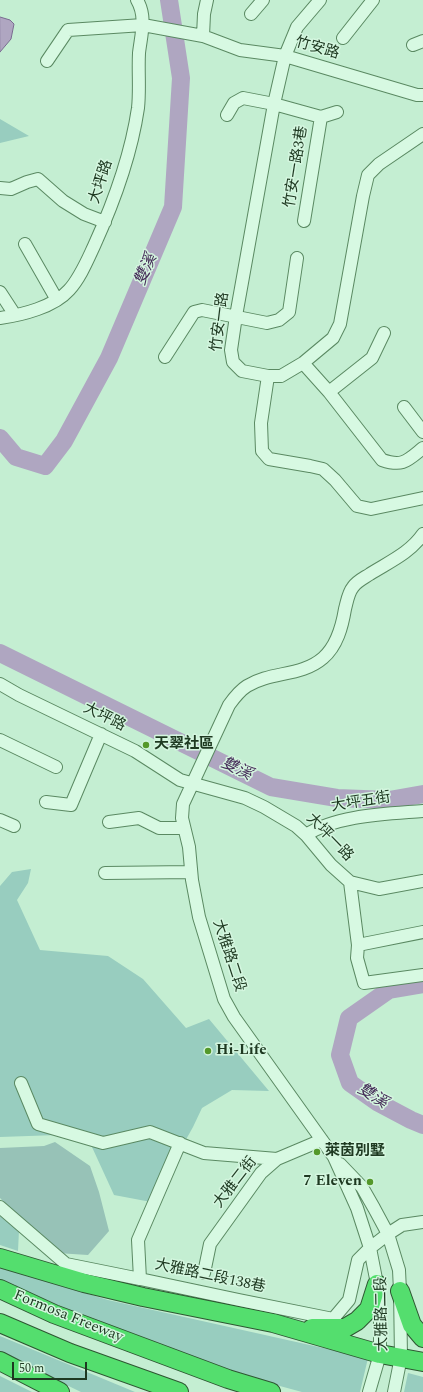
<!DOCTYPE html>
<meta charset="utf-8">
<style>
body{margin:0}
#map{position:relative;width:423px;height:1392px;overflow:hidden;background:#c4eed2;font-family:Spectral,serif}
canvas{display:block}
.scale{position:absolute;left:12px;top:1362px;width:75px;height:18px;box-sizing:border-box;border:2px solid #1e3921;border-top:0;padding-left:5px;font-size:12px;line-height:14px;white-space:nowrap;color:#1e3921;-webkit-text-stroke:3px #d4f6df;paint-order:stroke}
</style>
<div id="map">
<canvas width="423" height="1392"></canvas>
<div class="scale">50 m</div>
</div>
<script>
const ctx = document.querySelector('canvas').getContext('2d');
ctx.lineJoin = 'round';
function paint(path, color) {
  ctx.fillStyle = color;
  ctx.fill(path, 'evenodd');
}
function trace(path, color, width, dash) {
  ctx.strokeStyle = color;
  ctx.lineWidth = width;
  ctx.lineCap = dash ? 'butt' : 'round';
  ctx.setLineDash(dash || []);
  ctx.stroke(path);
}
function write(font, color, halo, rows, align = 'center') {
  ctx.font = font + ' Spectral,"Noto Sans TC",serif';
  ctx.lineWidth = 3;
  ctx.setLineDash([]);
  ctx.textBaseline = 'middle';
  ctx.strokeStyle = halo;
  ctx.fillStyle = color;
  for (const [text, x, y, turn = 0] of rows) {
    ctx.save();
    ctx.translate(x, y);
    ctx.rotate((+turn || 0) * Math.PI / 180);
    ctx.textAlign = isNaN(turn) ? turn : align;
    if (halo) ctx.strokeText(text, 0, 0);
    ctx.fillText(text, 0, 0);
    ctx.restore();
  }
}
paint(new Path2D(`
 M0,119L29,136L0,143Z
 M31,869L28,883L17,900L40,950L108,956L143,979L186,1028L209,1019L269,1091L232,1090L202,1108L193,1127L151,1202L114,1195L86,1134L0,1137V886L12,872Z
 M0,1216L19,1230L18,1251L0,1245Z
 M0,1265L10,1270L108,1300L368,1358L360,1392H302L243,1376L136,1339L0,1282Z
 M0,1336L135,1392H81L0,1353Z
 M408,1373L423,1377V1392H404Z
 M0,1376L32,1392H0Z`), '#98cdbf');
paint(new Path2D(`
 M55,1142L90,1166L99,1192L109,1231L88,1255L57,1253H52L0,1198V1148L44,1146Z`), '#97c2b7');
const water = new Path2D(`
 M0,17L10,20L14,24L11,39L0,52Z`);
paint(water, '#afa6c1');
trace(water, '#7a6c90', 1);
trace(new Path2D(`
 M0,438L16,457L45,466L64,441L109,358L173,207L181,78L169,0
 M0,653L271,787L337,798L389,800L423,794
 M423,984L389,990L349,1018L340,1055L350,1083L377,1102L411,1120L423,1125`), '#afa6c1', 18);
const minor = new Path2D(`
 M320,0L297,27L285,56L274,104L236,316L231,350L233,362L242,371L268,376H281L303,363L333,338L340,324L363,196L368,175L379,164L423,134
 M251,14L263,0
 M203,36L204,14L207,0
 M343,38L373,0
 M413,45L423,41
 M47,61L68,30L143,25L203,36L240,50L285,56L417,95H423
 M227,115L234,103L243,98L274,104L321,117L337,112
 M0,188L11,189L27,182L38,179L63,201L84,214L105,222
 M304,221L321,117
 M25,244L57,300
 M0,292L15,315
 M0,318C22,315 54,307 69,290C80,278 87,261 94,246C114,202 131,156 138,108C140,90 138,71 139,53C141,35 147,17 137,0
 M165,357L194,312L202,310L267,323L279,320L289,312L297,258
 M303,363L329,392L382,460C403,467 407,461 423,448
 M268,376L261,423L262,451L269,459L310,466L323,469L335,480L357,506L371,509L423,498
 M329,392L372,358L384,333
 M404,407L423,432
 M0,684L19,695L135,751L180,780L245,798L264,807L296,826L306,835L331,865L350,882L379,889L423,881
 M0,740L56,767
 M46,802L71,805L101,734
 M0,820L14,826
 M109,822L139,818L159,828H184
 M306,835C337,815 387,814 423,811
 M105,873L191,872
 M350,882L358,945L423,932
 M358,945L357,958L364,983L423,975
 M21,1083L38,1124L103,1143L150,1132L204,1153L277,1159
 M180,1143L138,1240L140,1279L239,1300L333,1319L349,1300L358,1260L370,1248L388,1234L402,1225L423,1222
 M340,1164L362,1187L374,1208L388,1234L399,1270L400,1291L401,1357L394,1392
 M0,1207L66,1264L140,1279
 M204,1273L210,1244L261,1173L277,1159L322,1140
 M369,1392L380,1354V1320L377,1284L370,1248L357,1208L334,1157L234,1017L224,999L199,917L192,880L189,847L182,818L183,804L229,705C234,698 239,691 247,686C271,671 301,677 323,658C337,646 342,627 345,609C347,602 348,593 353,587C357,581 364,578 370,574C389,562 410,553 423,534`);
const highway = new Path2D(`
 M0,1258L84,1283L143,1297L273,1323L380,1354L423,1362
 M0,1289L54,1314L228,1379L271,1392
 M400,1291L412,1325L423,1338
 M0,1323L70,1353L179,1392
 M312,1328H345L357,1321L369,1309L377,1284
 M0,1361L60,1392`);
trace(minor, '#5a8962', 14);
trace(highway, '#2e5732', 20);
trace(minor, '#d7f9e2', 12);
trace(highway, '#54de6e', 18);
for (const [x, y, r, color] of [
 [146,745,4,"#54982a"],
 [208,1051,4,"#54982a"],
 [317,1152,4,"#54982a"],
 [370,1182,4,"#54982a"]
]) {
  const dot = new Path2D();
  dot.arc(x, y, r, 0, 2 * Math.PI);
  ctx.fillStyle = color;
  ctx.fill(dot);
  trace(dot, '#d4f6df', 1.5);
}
write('15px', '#1e3921', '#d4f6df', [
 ["竹安路",317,49,16],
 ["竹安一路3巷",297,167,-81],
 ["大坪路",102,182,-72],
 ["竹安一路",221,322,-83],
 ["大坪路",104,718,26],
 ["大坪五街",361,803,-9],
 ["大坪一路",329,838,46],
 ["大雅路二段",228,956,72],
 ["大雅二街",236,1183,-52],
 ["大雅路二段138巷",210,1277,12],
 ["大雅路二段",383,1314,-91],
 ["Formosa Freeway",68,1317,22]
]);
write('bold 15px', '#1e3921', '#d4f6df', [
 ["天翠社區",154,745],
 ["Hi-Life",216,1051],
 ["萊茵別墅",325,1152],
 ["7 Eleven",362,1182,"right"]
], 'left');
write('italic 16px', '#462d59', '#d4f6df', [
 ["雙溪",147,270,-67],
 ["雙溪",236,770,26],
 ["雙溪",372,1097,32]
]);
</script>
